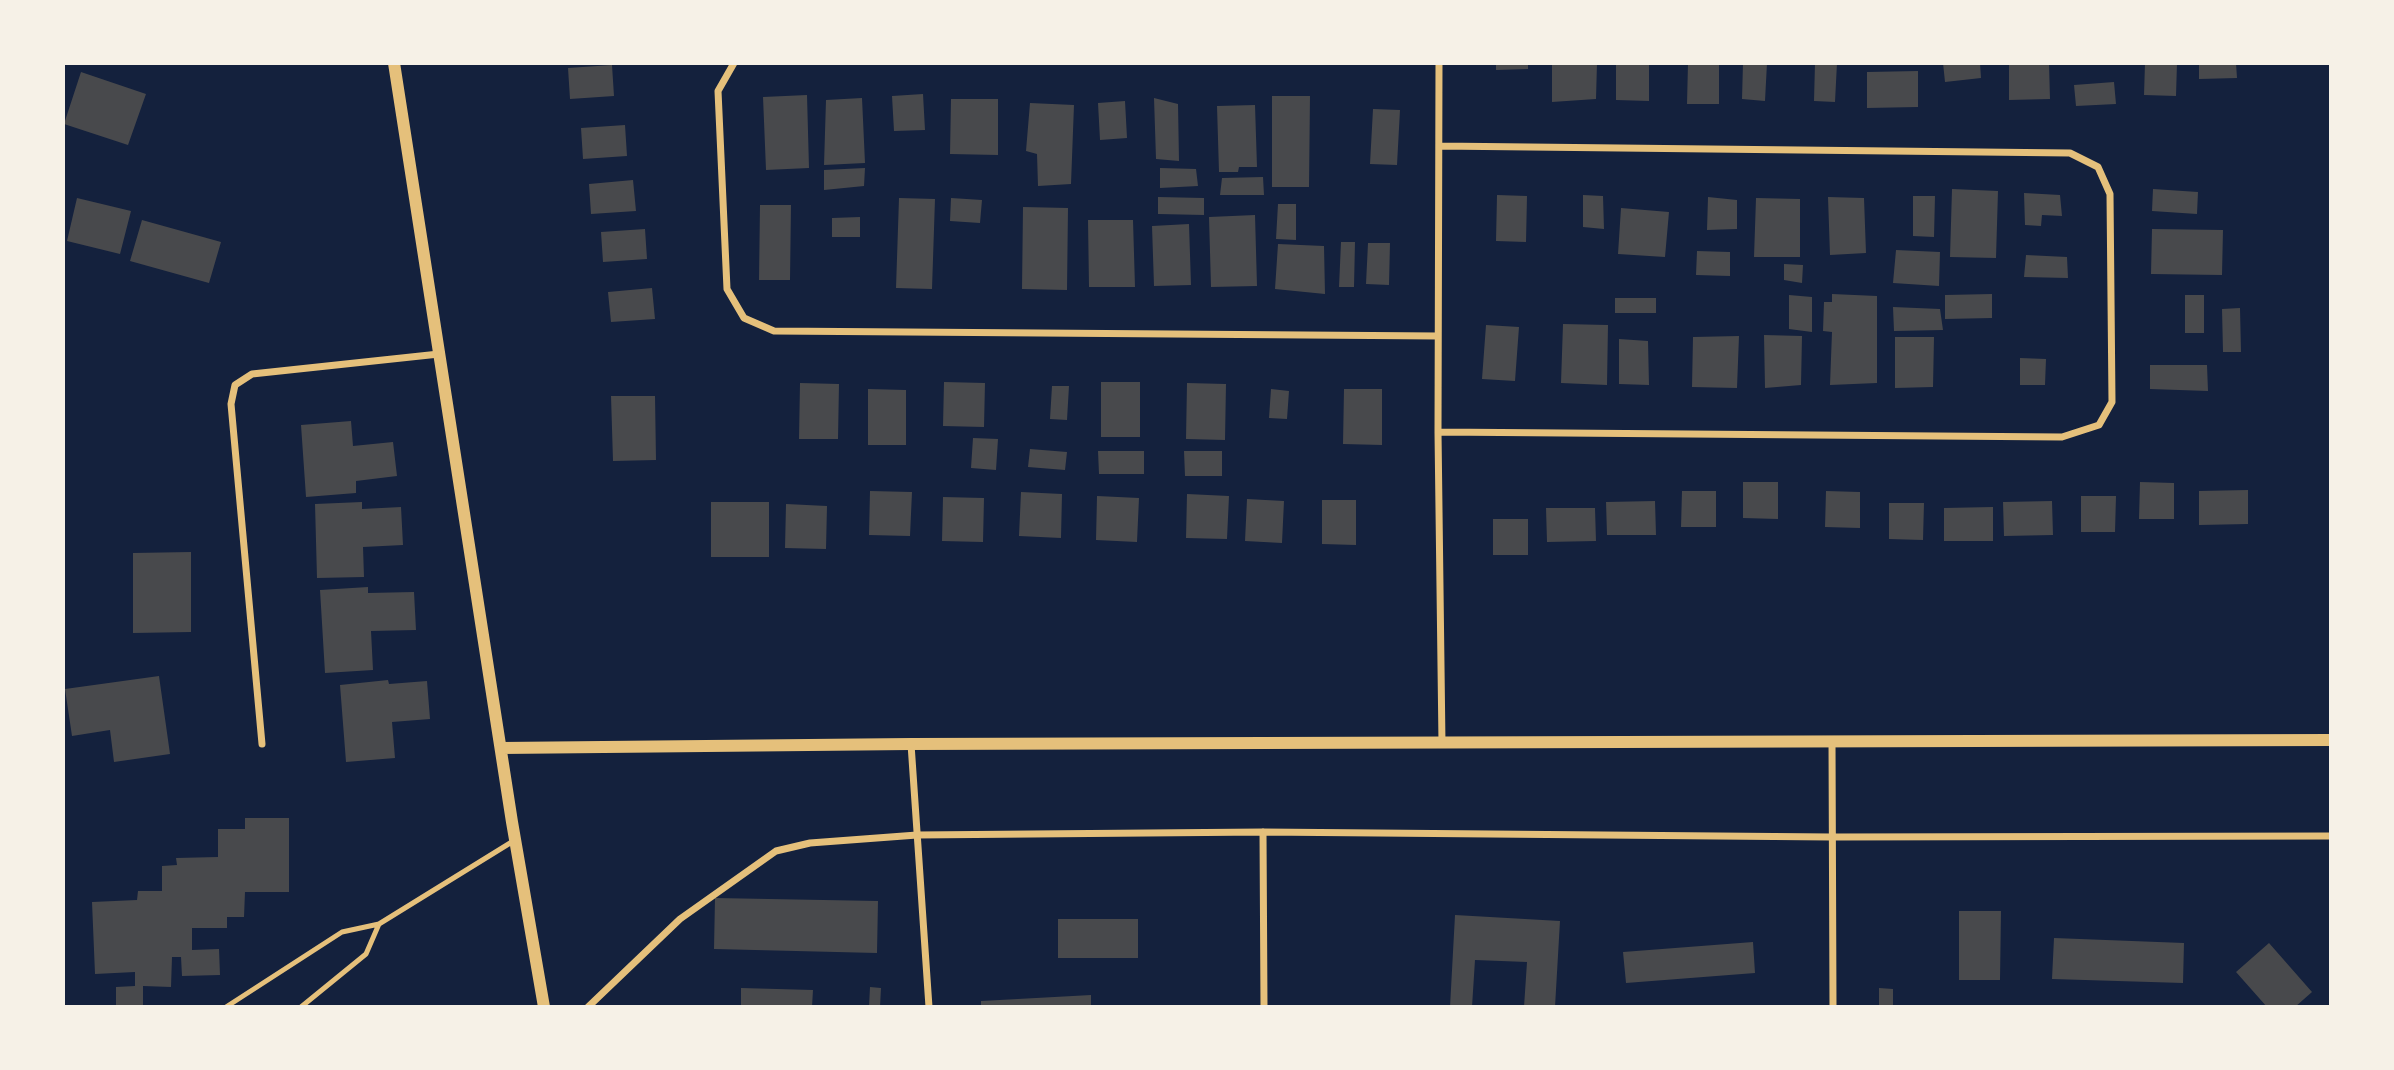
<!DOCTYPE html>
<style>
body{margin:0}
#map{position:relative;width:2394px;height:1070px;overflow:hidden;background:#14213d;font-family:Jost,sans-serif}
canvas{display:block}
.frame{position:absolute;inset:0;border:65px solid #f6f1e7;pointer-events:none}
</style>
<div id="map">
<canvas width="2394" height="1070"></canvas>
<div class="frame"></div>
</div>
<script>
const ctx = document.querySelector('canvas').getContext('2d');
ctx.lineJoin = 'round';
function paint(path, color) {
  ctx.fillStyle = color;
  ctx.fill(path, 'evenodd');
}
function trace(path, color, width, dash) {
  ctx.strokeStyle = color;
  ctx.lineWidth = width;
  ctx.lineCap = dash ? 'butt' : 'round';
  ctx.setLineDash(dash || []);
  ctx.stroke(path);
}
paint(new Path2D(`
 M1496,63H1528V69L1496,70Z
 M1552,63H1597L1596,99L1552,102Z
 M1616,63H1649V101L1616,100Z
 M1688,63H1719V104H1687Z
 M1743,63H1767L1765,101L1742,99Z
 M1815,63H1837L1835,102L1814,101Z
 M1943,63H1980L1981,78L1945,82Z
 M2009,63H2049L2050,99L2009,100Z
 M2145,63H2177L2176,96L2144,95Z
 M2199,63H2236L2237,78L2199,79Z
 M612,65L614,96L570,99L568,68Z
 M1918,71V107L1867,108V72Z
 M81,72L146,94L128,145L64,124Z
 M2114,82L2116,104L2076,106L2074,85Z
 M923,94L925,130L894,131L892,96Z
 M807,95L809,168L766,170L763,97Z
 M1272,96H1310L1309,187H1272Z
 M862,98L865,163L824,165L826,100Z
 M1154,98L1178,104L1179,161L1156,159Z
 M951,99H998V155L950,154Z
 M1125,101L1127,138L1100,140L1098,103Z
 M1030,103L1074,105L1071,184L1038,186L1037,154L1026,151Z
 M1255,105L1257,167H1239L1238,172H1219L1217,106Z
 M1373,109L1400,110L1397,165L1370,164Z
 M625,125L627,156L583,159L581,128Z
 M865,168L864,186L824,190V170Z
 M1160,168L1196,169L1198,186L1160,188Z
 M1263,177L1264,195H1220L1222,178Z
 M633,180L636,211L591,214L589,184Z
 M1952,189L1998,191L1996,258L1950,257Z
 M2153,189L2198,192L2197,214L2152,211Z
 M2024,193L2060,195L2062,216L2042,215L2041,226L2025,225Z
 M1497,195L1527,196L1526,242L1496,241Z
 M1583,195L1603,196L1604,229L1583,227Z
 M1913,196H1935L1934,237L1913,236Z
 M1158,197L1204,198V215L1158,214Z
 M1708,197L1737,200V229L1707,230Z
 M1828,197L1864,198L1866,253L1830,255Z
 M77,198L131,211L120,254L67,241Z
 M899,198L935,199L932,289L896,288Z
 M951,198L982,200L980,223L950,221Z
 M1756,198L1800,199V257H1754Z
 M1278,204H1296V240L1276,239Z
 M760,205H791L790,280H759Z
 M1023,207L1068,208L1067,290L1022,289Z
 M1621,208L1669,212L1665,257L1618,254Z
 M1255,215L1257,286L1211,287L1209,217Z
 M860,217V237H832V218Z
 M142,220L221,242L209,283L130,261Z
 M1088,220H1133L1135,287H1089Z
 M1189,224L1191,285L1154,286L1152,226Z
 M645,229L647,259L603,262L601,232Z
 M2152,229L2223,230L2222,275L2151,274Z
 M1341,242H1355L1354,287H1339Z
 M1368,243H1390L1389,285L1366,284Z
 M1278,244L1324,246L1325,294L1275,289Z
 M1896,250L1940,252L1939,286L1893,283Z
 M1697,251L1730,252V276L1696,275Z
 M2026,255L2067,257L2068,278L2024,277Z
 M1784,264L1803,265L1802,283L1784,280Z
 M652,288L655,319L611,322L608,292Z
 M1832,294L1877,296V383L1830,385L1832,332L1823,331L1824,302H1832Z
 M1992,294V318L1945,319V295Z
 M1789,295L1812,297V332L1789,329Z
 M2185,295H2204V333H2185Z
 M1615,298H1656V313H1615Z
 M1893,307L1940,309L1943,330L1894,331Z
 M2240,308L2241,352H2223L2222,309Z
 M1563,324L1608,325L1607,385L1561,383Z
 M1486,325L1519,327L1515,381L1482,379Z
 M1764,335L1802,336L1801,385L1765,388Z
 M1739,336L1737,388L1692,387L1693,337Z
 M1895,337H1934L1933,387L1895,388Z
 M1619,339L1648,341L1649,385L1619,384Z
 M2020,358L2046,359L2045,385H2020Z
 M2150,365H2207L2208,391L2150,389Z
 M944,382L985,383L984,427L943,426Z
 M1101,382H1140V437H1101Z
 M800,383L839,384L838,439H799Z
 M1187,383L1226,384L1225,440L1186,439Z
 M1052,386H1069L1067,420L1050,419Z
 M868,389L906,390V445H868Z
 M1271,389L1289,391L1287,419L1269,418Z
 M1344,389H1382V445L1343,444Z
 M611,396H655L656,460L613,461Z
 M351,421L353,446L393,442L397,476L356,481V493L306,497L301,425Z
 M973,438L998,439L996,470L971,468Z
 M1030,449L1067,452L1065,470L1028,467Z
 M1098,451H1144V474H1099Z
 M1184,451H1222V476H1185Z
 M1743,482H1778V519L1743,518Z
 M2140,482L2174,483V519H2139Z
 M2248,490V524L2199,525V491Z
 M870,491L912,492L910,536L869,535Z
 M1682,491H1716V527H1681Z
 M1826,491L1860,492V528L1825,527Z
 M1021,492L1062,494L1061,538L1019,536Z
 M1187,494L1229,496L1227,539L1186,538Z
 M1097,496L1139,498L1137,542L1096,540Z
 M2081,496H2116L2115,532H2081Z
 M943,497L984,498L983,542L942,541Z
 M1247,499L1284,501L1282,543L1245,541Z
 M1322,500H1356V545L1322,544Z
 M1655,501L1656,535H1607L1606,502Z
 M2052,501L2053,535L2004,536L2003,502Z
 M362,502V509L401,507L403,545L363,547L364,577L317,578L315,504Z
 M711,502H769V557H711Z
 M1889,503H1924L1923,540L1889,539Z
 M786,504L827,506L826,549L785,548Z
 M1993,507V541H1944V508Z
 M1546,508H1595L1596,541L1547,542Z
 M1493,519H1528V555H1493Z
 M191,552V632L133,633V553Z
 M368,587V593L414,592L416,630L371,631L373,670L325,673L320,590Z
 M159,676L170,754L114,762L110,730L72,736L65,689Z
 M388,680L389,684L427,681L430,719L392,722L395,758L346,762L340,685Z
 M245,818H289V892H245L244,917H227V928H192V950L219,949L220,975L182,976L181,957H172L171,987L143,986V1007H116V987L135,986V972L95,974L92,902L137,900L138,891H162V866L177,865L176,858L218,857V829H245Z
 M715,898L878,901L877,953L714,949Z
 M1959,911H2001L2000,980H1959Z
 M1455,915L1560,921L1555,1007H1524L1527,962L1475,960L1472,1007H1450Z
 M1058,919H1138V958H1058Z
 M2054,938L2184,943L2183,983L2052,979Z
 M1753,942L1755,973L1626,983L1623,952Z
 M2269,943L2312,992L2295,1007H2267L2236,972Z
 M870,987L881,988L880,1007H869Z
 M741,988L813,990L812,1007H741Z
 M1879,988L1893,989V1007H1879Z
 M1091,995V1007H981V1001Z`), '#48494c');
trace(new Path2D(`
 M226,1007L342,932L379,924L515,840
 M301,1007L366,954L379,924`), '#e5c07b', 5);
trace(new Path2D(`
 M734,63L718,91L727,289L744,318L774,331L1438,336
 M1439,63L1438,432L1442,743
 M1438,432L2062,437L2099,425L2112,402L2110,194L2098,167L2070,153L1439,146
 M1832,741L1833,1007
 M262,744L231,404L235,385L252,374L439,354
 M911,744L929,1007
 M1263,832L1264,1007
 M588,1007L680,919L776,851L810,843L917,835L1263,832L1831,837L2331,836`), '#e5c07b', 7);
trace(new Path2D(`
 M394,63L512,822L544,1007
 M501,748L911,744L2331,740`), '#e5c07b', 12);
</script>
